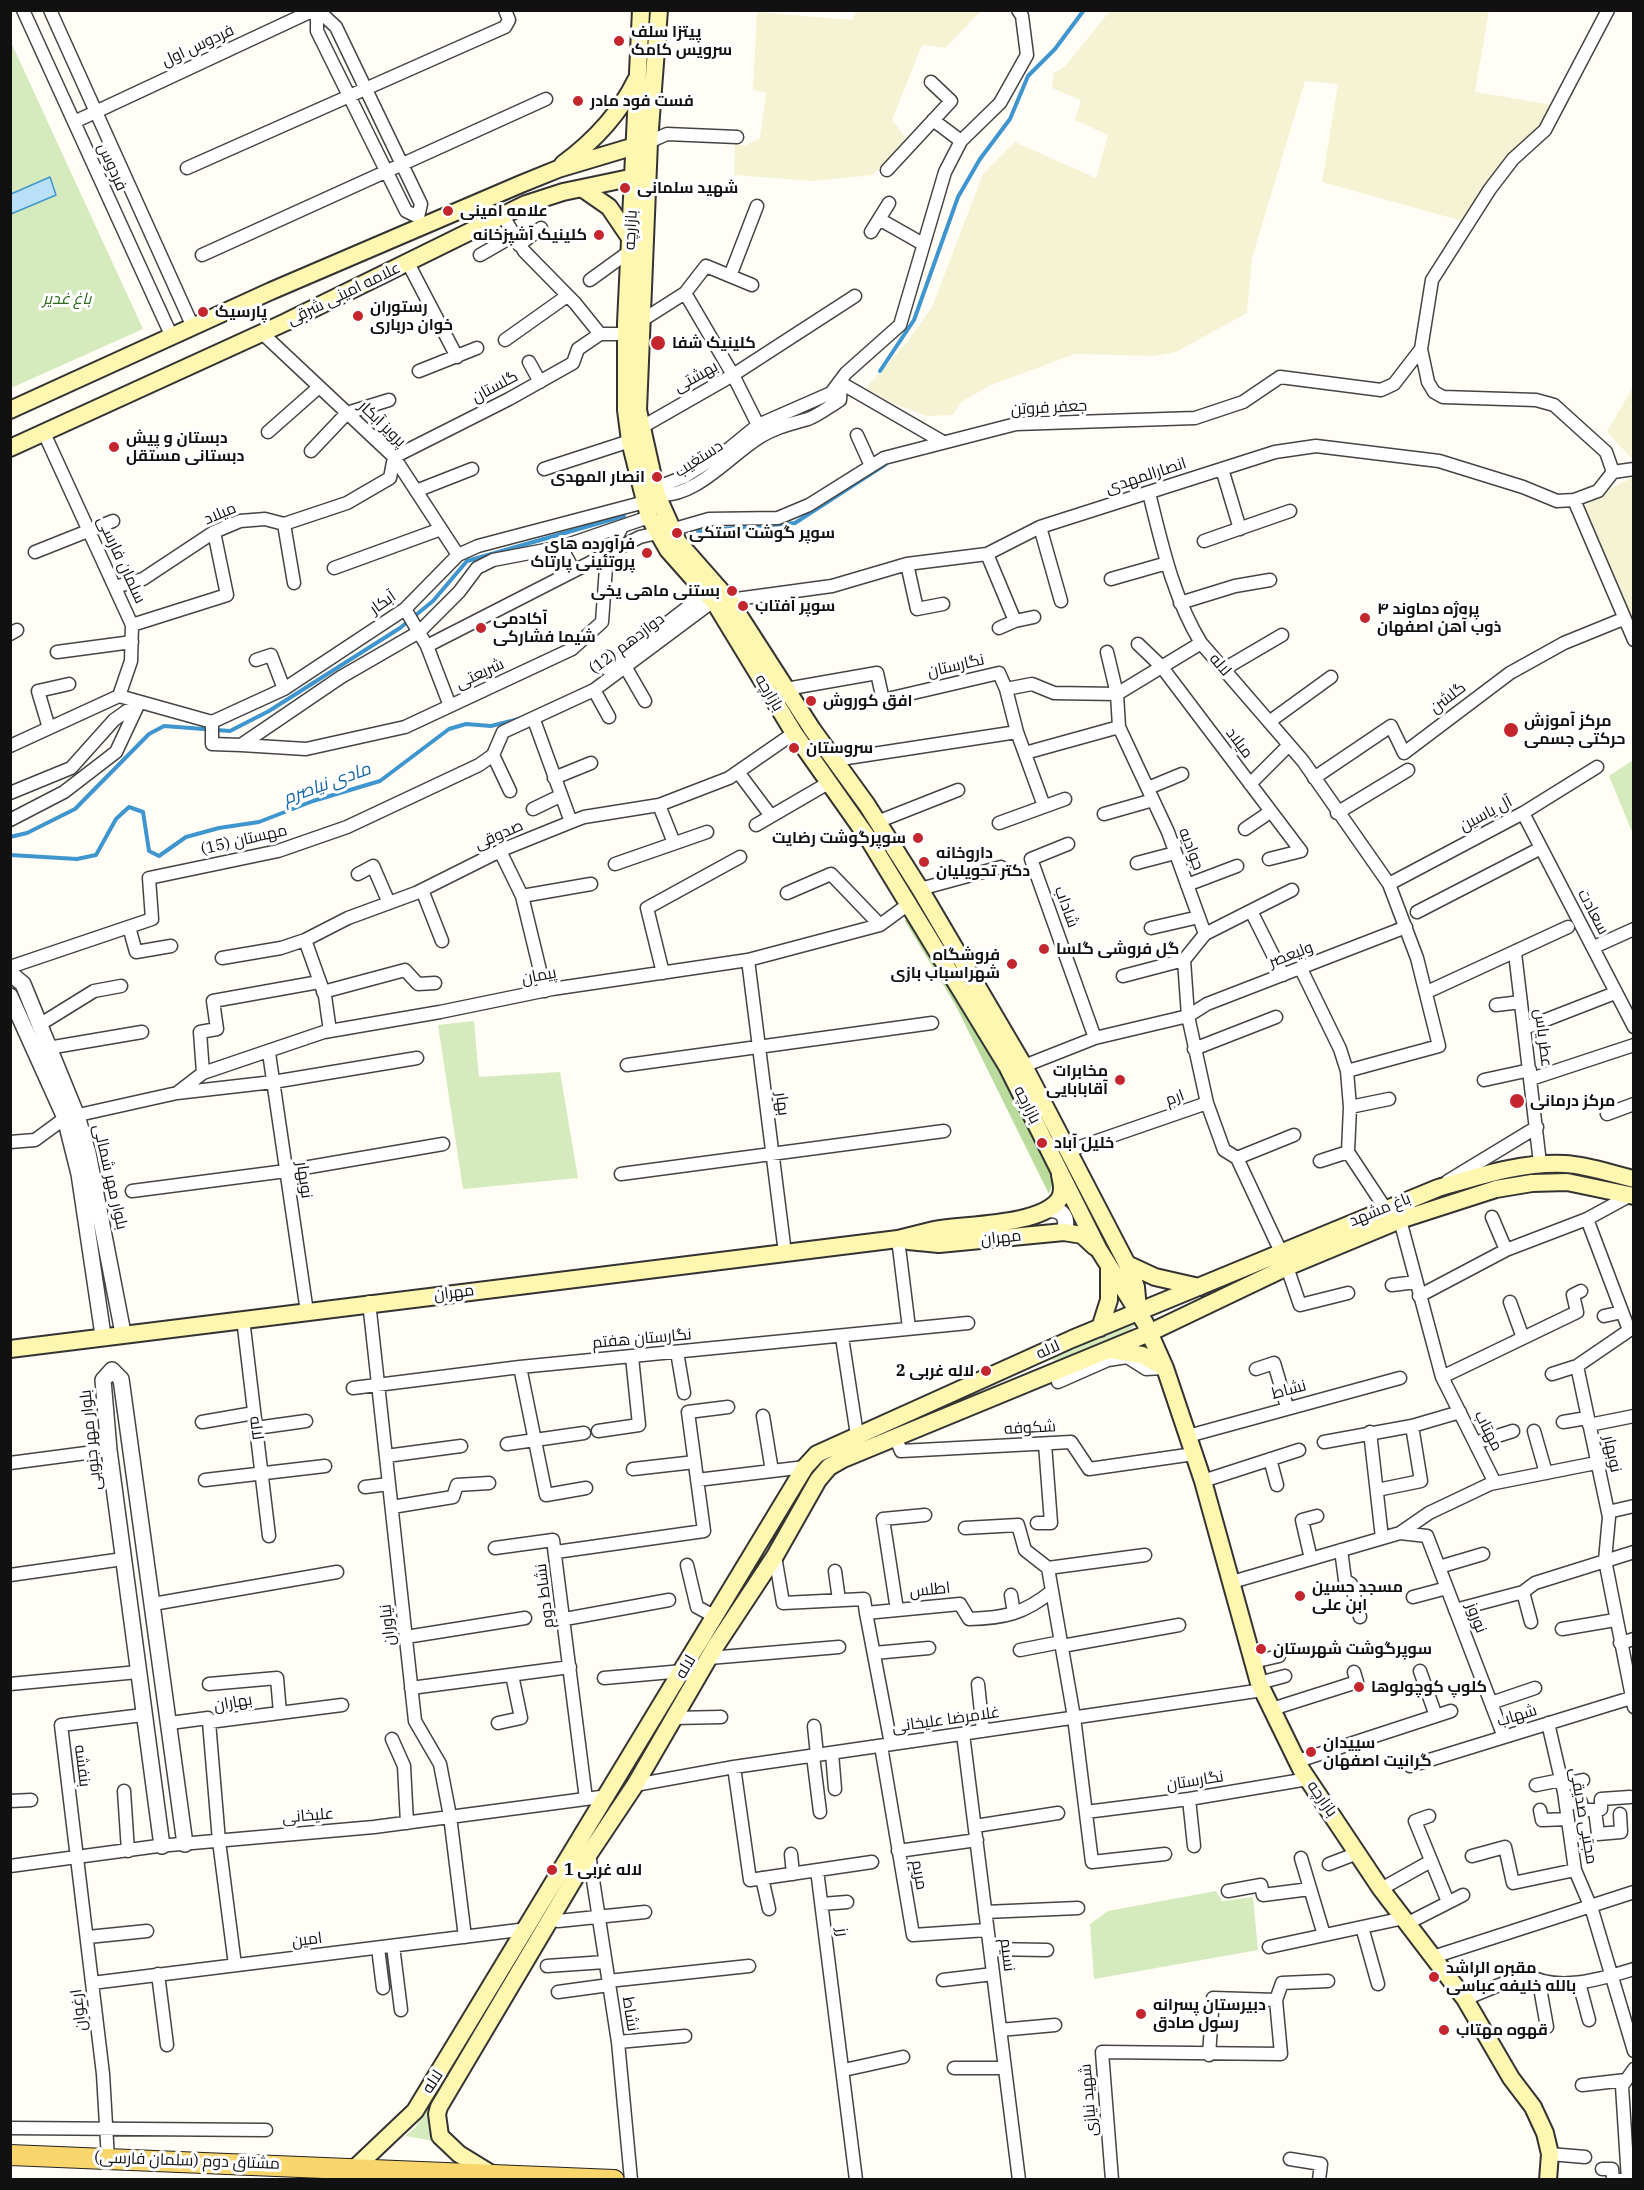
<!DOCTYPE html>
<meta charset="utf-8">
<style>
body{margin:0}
#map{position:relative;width:1644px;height:2190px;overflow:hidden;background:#fffdf5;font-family:"IBM Plex Serif",serif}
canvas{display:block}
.frame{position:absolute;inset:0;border:12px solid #111;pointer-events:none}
</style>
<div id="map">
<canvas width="1644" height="2190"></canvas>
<div class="frame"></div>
</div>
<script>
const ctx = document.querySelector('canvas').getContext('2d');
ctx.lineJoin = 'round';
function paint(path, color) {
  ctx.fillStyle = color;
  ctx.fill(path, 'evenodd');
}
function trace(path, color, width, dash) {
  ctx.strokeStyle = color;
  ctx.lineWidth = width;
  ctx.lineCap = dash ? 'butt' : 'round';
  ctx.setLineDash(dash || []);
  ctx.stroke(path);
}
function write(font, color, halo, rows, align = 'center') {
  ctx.font = font + ' "IBM Plex Serif",Cairo,serif';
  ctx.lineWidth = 6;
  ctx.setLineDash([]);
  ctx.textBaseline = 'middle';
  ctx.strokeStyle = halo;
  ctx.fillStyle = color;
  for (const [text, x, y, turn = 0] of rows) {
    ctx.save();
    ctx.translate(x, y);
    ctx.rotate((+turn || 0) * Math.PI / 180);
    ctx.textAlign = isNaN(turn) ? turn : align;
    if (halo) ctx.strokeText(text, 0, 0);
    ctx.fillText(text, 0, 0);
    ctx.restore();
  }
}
paint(new Path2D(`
 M857,10L981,11L945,48L922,45L892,120L906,138L873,175L813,181L734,175L735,144L744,146L760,138L766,93L753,90L757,12L852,20Z
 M1110,11H1489L1475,92L1553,105L1544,125L1466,222L1322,182L1338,84L1305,81L1252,258L1247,313L1176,352L1154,356L1075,354L991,385L961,402L953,415L927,416L892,403L866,388L908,341L932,307L983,174L1015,142L1096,178L1108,135L1075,120L1081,100L1052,88L1054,73L1065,66Z
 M1633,387L1634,460H1633L1607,432Z
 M1633,477V624L1583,508L1602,493Z`), '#f6f3d4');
paint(new Path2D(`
 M10,40L143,329L11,388H10Z
 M1633,760V834L1609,776Z
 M474,1021L479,1077L560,1072L578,1178L463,1189L438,1025Z
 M1135,1324C1126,1343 1075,1354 1056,1361L1047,1358L1125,1325Z
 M1216,1891L1222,1901L1253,1897L1258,1950L1094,1979L1090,1924L1108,1911Z
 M456,2057V2064L446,2083L440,2142L405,2136L415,2128Z`), '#d5ebbd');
paint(new Path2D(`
 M912,911L940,955L1055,1175L1049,1194L956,1006L905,921Z`), '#b9dc9c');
const water = new Path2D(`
 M50,177L56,195L11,214V194Z`);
paint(water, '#b9e0f7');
trace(water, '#3f96cf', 1.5);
trace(new Path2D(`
 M880,371L914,320L958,197L980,159L1010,119L1028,76L1055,49L1084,10
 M698,531L795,523L886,464
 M10,837L27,833L75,809L149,734L164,726L230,731L269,711L400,628L433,601L467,561L624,516
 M10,855L77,859L96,855L116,819L129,807L143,812L149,851L159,856L186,837L219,828L259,822L313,801L380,781L449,729L466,724L491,726L519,719`), '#3f96cf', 4);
const minor = new Path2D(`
 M23,10L172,337
 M50,10L193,327
 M317,10V31L406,211L418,217L421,204L336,27L318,10
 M1608,10L1545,130L1513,159L1490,189L1432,280L1421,349L1428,382L1434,392L1443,397L1536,400L1554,405L1606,452L1613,472
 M933,120L961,141
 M74,122L314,10
 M649,142L667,134L737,137
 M187,168L505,27L509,20L505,10
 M887,170L951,101L931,82
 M503,216L524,251L575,303L600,334
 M879,219L923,244
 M871,232L889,203
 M519,245L541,228
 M202,255L546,99
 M480,255L513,236
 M408,263L457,357
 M730,276L757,206
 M590,280L630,251
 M685,293L733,375L758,425
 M641,321L685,293L706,266L752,285
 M262,333L394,457L458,555
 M600,334H626
 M505,340L567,296
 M529,362L540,382
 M419,371L477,348
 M841,383L840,400C830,406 819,415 808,419C791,424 776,427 760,437C729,456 696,498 657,495L660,486L684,477L730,448L758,425L831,393L846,373L900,325L945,172L961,141L1000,103L1027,55L1022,16L1018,10
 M841,383L943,442
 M642,427L733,375L855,296
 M268,432L319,387
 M857,435L871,466
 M311,451L347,413L389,400
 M544,469L630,441
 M1222,469L1240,529
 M416,491L472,469
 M1149,493C1162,545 1173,597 1201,643L1303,761L1389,884L1417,958L1439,1046L1347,1071
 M1574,500L1634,640
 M284,524L294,583
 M1040,527L1061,601
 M671,530L709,519L778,518L809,505L884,458L1016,424L1195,418L1243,402L1280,377L1381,390L1394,384L1421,349
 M1204,541L1290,511
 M561,547L574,571
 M35,552L113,521
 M987,554L1015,621
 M907,564L917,609L943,604
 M334,568L441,529
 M1111,579L1167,563
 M115,587L143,579L214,532L240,521L265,519L284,524L347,503L390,478L394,457L509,399L573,363L578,349L600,334
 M729,600L832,586L907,564L987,554L1040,527L1275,452L1316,446L1439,461L1523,487L1557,501L1574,500L1598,491L1613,472L1634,469
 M1180,603L1235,586L1270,580
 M405,609L427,646L450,706
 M132,625L227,595L214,532
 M999,628L1015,621L1034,617
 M10,634L17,630
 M1138,644L1161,666L1301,851L1269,859
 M427,646L607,554L622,527
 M57,652L132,642
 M256,660L271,655L284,689
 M626,668L645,701
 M1224,669L1282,635
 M786,689L877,673L883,700L999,673L1006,689L1032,684L1054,693L1117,694L1201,643
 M1006,689L1017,732L1044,806
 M594,690L609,717
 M119,696L212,722L284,689L405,609L458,555L478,546L645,502
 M534,720L571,822
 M212,722V744L241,745L341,677L419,632L459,592L477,568L493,560L561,547L649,517
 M1269,722L1331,677
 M49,728L38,691L69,684
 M241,745L306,749L405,727L572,649L602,622L607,554L640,537L657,533
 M10,746L119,696L131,661L132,625L44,433
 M1025,753L1119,727
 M493,755L510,791
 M834,760L1017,732
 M738,772L771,816
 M554,778L591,763
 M1314,778L1391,726L1404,753L1510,673L1564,643L1623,619
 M1250,784L1289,745
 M1148,788L1182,774
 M10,793L71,768L114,720L138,703
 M659,805L674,843
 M533,809L560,796
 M1337,813L1408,770
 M1523,813L1634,1027
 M1104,814L1153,800
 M10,820L64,792L116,752L139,703
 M877,822L958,790
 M999,823L1065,799
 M756,825L830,782
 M1245,829L1270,812
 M1068,844L1031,859L1095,1038
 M500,851L522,896L545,991
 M1137,863L1175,853
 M615,864L707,832
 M358,874L373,866L389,903
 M1389,884L1523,813L1597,767
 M1187,885L1237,866
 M920,889L1001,867
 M422,890L442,941
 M787,893L831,874L880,925
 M522,896L591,884
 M1251,911L1283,975
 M1417,912L1541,848
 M129,927L136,952L171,946
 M1151,928L1199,917
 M1205,934L1292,890
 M1594,947L1634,929
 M1515,953L1540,1163
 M222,958L281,948L305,940
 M748,960L785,1253
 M10,967L152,919L149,878L278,851L347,827L479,765L493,755L503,732L594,690L712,602L705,594L607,669
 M1301,969L1340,1049L1347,1071L1350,1107L1389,1099
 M663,973L647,908L740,857
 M1123,976L1184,960
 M323,992L405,970L418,984L435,983
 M1427,992L1568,927
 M1496,1005L1521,1002
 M39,1025L94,991L121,986
 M1525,1028L1615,993
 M330,1031L325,996L305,940L348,918L416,893L504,849L571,822L584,817L659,805L729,778L794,733
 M48,1048L142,1032
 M1194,1049L1276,1017
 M269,1053L307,1312
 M627,1065L932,1023
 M1024,1066L1095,1038L1188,1016L1207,1004L1406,927
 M203,1073L200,1032L217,1029L213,1001L319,982
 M1531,1079L1634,1045
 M1484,1080L1530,1070
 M177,1093L203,1073L324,1032L440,1012L552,989L748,960L880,925L910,903
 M1207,1103L1224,1150L1237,1158
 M1607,1114L1634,1104
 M10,1142L35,1140L65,1118L177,1093L273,1082L417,1058
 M1068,1151L1207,1103L1188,1016L1184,960L1205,934L1168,832L1119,727L1117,694L1107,652
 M1348,1152L1350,1107
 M1320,1161L1348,1152L1385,1208
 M621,1174L944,1131
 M1448,1181L1537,1127
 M132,1191L286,1171L443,1144
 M1492,1217L1506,1250
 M1587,1219L1629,1330
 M1400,1220L1442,1377L1495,1483
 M898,1239L909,1328
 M1281,1252L1237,1158L1294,1135
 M1287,1267L1300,1305L1348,1293
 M1392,1285L1416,1282
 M1419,1296L1506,1250L1587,1219L1631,1195
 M369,1302L415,1721L440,1764L450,1816L465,1937
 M1510,1302L1523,1338
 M1604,1316L1622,1312
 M243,1319L269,1536
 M842,1337L857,1435
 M677,1352L684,1393
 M1577,1366L1609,1517L1605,1560L1634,1707
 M520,1367L546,1495L586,1488
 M1256,1369L1274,1363L1287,1407
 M1552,1374L1577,1366L1634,1327
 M1442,1377L1577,1312L1573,1295L1581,1291
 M1058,1382L1108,1360L1127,1357L1146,1369L1164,1368
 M353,1388L520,1367L968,1323
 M763,1416L772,1471
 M202,1422L254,1413
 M1563,1422L1587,1418
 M1589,1425L1634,1416
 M256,1428L306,1421
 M598,1431L639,1425L632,1357
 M1534,1431L1546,1473
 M1370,1432L1382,1538
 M1188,1436L1400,1378
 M896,1439L901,1451L1071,1442L1089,1469L1194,1454
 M1324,1442L1412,1426L1460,1412
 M1475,1443L1513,1431
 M507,1444L584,1433
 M386,1456L461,1446
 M1270,1459L1277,1485
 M10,1463L109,1450
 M633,1469L695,1462
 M205,1480L325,1466
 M697,1480L805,1467
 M1203,1481L1299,1450
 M365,1487L389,1484
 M1377,1490L1421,1481L1412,1426
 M392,1507L453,1497L457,1485L489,1483
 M1608,1512L1634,1506
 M1037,1523H1051L1045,1444
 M965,1528L1018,1525L1025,1550L1048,1568L1074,1717L1092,1862L1165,1854
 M1400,1533L1427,1536L1504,1737
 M495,1548L553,1540L586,1799
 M1341,1550L1345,1580L1351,1584L1360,1617
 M556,1552L704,1531L688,1412L728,1407
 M775,1556L783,1603L864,1599L866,1613L960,1604L969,1619C1004,1618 1024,1614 1052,1591
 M1311,1559L1302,1520L1317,1516
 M687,1565L697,1607L716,1617
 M1439,1567L1483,1554
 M1048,1568L1145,1555
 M835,1571L839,1600
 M10,1575L123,1559
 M1232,1582L1400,1533L1429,1513L1490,1484L1596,1463
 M1523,1592L1531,1622
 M1011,1595L1014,1613
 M1413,1597L1447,1588
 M153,1604L337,1572
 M897,1610L883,1519L925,1515
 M1455,1610L1523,1592L1535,1583L1634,1552
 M866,1613L891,1744
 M565,1619L669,1600
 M1562,1629L1615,1620
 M406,1637L525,1618
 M1620,1643L1634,1639
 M1062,1646L1179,1625
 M1020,1650L1061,1642
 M874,1653L929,1648
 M709,1658L839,1647
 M1253,1662L1279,1656
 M1420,1671L1436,1716
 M604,1678L683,1671
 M1259,1683L1285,1676
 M10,1684L138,1672
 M209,1684L277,1678L280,1713
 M978,1684L983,1731
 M411,1688L570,1667
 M1491,1703L1535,1688
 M1272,1709L1357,1682L1354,1672
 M673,1718L721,1717
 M170,1723L208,1718L209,1722
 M498,1723L521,1718L512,1675
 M1548,1723L1564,1792L1575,1870L1592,1910L1634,2051
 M814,1726L817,1755
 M963,1734L1019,2180
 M392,1739L404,1766L407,1823
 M881,1746L913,1935L987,1930
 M832,1753L835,1789
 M813,1756L820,1812
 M1298,1761L1451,1711
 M1410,1766L1634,1697
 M734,1767L750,1880L872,1862
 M635,1785L734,1767L1263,1690
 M1536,1785L1561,1780
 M1562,1785L1583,1780
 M124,1791L128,1851
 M1189,1799L1194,1846
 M10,1801L31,1800
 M1566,1804L1581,1802L1582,1810H1595L1598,1834L1621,1832L1620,1814
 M1540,1810L1542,1820L1568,1819
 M1595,1810L1601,1809V1799L1630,1797
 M1086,1812L1189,1799L1308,1779
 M1429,1816L1415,1821L1448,1902
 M975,1826L1058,1813
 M898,1851L977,1840
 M589,1854L618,2042L631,2180
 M791,1854L793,1874
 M1472,1856L1505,1847L1513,1883L1575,1870
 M1301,1858L1324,1935
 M1329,1864L1358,1853
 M10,1866L158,1846L374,1827L608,1796
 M817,1870L856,2180
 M762,1878L769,1909
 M1381,1889L1431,1861
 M1228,1891L1261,1885L1263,1895L1310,1889
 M822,1904L847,1902
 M985,1912L1078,1908
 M558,1921L645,1912
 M1408,1923L1463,1895
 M1362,1927L1378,1984
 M88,1937L147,1931
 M393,1946L401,2010
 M1269,1947L1404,1918
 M378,1948L383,1988
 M990,1949L1047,1950
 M1433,1957L1634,1892
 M235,1965L219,1841L209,1722L342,1705
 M547,1966L605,1962
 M158,1974L167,2045
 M943,1980L993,1974
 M608,1981L749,1966
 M1539,1982L1547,2027
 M92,1983L527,1929
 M1579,1983L1589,2020
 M558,1992L609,1985
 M1465,1999L1526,1974C1557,1993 1601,1979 1634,1969
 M1276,2000L1282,1983L1328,1981
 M1000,2030L1055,2025
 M618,2042L685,2036
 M954,2068H1005
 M844,2070L903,2057
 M1582,2085L1626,2080
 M10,2128L266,2130
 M1550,2154L1585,2157
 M108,2159L103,2074L61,1725L143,1715
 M1290,2159L1321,2164L1319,2180
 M1602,2169H1612L1613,2179L1620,2180
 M1112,2180L1102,2052L1281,2054L1276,2000L1213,1998L1209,2055
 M1628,2180L1622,2086L1634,2069`);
const tertiary = new Path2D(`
 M10,973L23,984L77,1116L88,1153L123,1333
 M10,996L65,1118L79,1174L103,1335
 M1047,1210C1062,1208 1069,1217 1064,1232
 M162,1846L109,1450L103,1380L112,1370L121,1379L185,1844`);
const secondary = new Path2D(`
 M641,10L626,323V410L630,441L649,517L668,550L715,603L794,733L868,838L1007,1066L1099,1250L1145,1323L1165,1368L1203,1481L1259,1683L1301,1769L1381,1889L1465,1999L1511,2078L1533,2107L1545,2133L1550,2154L1548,2180
 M659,10L649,142L638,410L657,495L678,542L729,600L812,729L867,805L920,889L1024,1066L1127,1264L1136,1287L1138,1309
 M563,164C594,141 619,115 636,80
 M583,189L609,207L630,238
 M10,410L271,291L521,184L558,169L645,143
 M10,448L286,322L526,204L563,192L644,175
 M908,1241L939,1244L1064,1232L1082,1235L1095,1247
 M1127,1264L1155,1277L1199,1287
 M1100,1328L1109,1300V1270
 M10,1349L898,1239C910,1236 922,1233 934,1230C965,1224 1037,1226 1058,1201C1064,1193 1062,1184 1060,1175
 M1110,1350L1142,1355L1165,1368
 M355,2168L415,2111L805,1467L817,1454L1072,1339L1438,1188C1480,1176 1521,1162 1565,1164C1587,1165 1612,1174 1634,1179
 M490,2173L459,2154L440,2136L437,2114L439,2107L589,1854L635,1785L715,1647L775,1556L818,1480L829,1467L843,1459L1149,1333L1287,1267L1400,1220L1496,1189L1532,1183L1567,1182L1634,1196`);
const primary = new Path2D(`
 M10,2155L614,2180`);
trace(minor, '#444', 15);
trace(tertiary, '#444', 18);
trace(secondary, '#333', 20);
trace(primary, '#222', 22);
trace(minor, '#fff', 12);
trace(tertiary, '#fff', 15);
trace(secondary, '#fff6b0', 16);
trace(primary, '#f9d66b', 20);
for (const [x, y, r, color] of [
 [619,41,6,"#c4262e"],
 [578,101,6,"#c4262e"],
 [625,188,6,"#c4262e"],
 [448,211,6,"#c4262e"],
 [599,235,6,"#c4262e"],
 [203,312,6,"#c4262e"],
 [358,316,6,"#c4262e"],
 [658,343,8,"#c4262e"],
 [114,447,6,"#c4262e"],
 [657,477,6,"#c4262e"],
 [677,533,6,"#c4262e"],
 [647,553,6,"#c4262e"],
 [732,591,6,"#c4262e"],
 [743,606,6,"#c4262e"],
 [1365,618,6,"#c4262e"],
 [481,628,6,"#c4262e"],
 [811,701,6,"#c4262e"],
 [1511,730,8,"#c4262e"],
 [794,748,6,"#c4262e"],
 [918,838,6,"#c4262e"],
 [924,862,6,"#c4262e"],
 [1044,949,6,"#c4262e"],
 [1012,964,6,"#c4262e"],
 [1120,1080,6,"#c4262e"],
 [1517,1101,8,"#c4262e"],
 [1042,1143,6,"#c4262e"],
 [986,1371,6,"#c4262e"],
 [1300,1596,6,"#c4262e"],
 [1261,1649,6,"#c4262e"],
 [1359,1687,6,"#c4262e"],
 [1311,1752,6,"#c4262e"],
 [552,1870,6,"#c4262e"],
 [1434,1977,6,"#c4262e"],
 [1141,2014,6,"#c4262e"],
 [1444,2030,6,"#c4262e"]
]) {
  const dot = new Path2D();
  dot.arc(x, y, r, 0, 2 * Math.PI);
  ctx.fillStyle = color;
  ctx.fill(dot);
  trace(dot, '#fff', 2);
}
write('bold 16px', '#111', '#fff', [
 ["پیتزا سلف",631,32],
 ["سرویس کامک",631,50],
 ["فست فود مادر",590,101],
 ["شهید سلمانی",637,188],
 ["علامه امینی",460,211],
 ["کلینیک آشپزخانه",587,235,"right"],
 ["رستوران",370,307],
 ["خوان درباری",370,325],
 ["پارسیک",215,312],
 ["کلینیک شفا",672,343],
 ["دبستان و پیش",126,438],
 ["دبستانی مستقل",126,456],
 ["انصار المهدی",645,477,"right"],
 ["سوپر گوشت استکی",689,533],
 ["فرآورده های",635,544,"right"],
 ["پروتئینی پارتاک",635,562,"right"],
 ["بستنی ماهی یخی",720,591,"right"],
 ["سوپر آفتاب",755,606],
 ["پروژه دماوند ۴",1377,609],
 ["ذوب آهن اصفهان",1377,627],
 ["آکادمی",493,619],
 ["شیما فشارکی",493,637],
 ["افق کوروش",823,701],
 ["مرکز آموزش",1524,721],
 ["حرکتی جسمی",1524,739],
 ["سروستان",806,748],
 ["سوپرگوشت رضایت",906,838,"right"],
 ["داروخانه",936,853],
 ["دکتر تحویلیان",936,871],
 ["گل فروشی گلسا",1056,949],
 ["فروشگاه",1000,955,"right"],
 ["شهراسباب بازی",1000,973,"right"],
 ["مخابرات",1108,1071,"right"],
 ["آقابابایی",1108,1089,"right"],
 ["مرکز درمانی",1530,1101],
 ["خلیل آباد",1054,1143],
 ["لاله غربی 2",974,1371,"right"],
 ["مسجد حسین",1312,1587],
 ["ابن علی",1312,1605],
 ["سوپرگوشت شهرستان",1273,1649],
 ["کلوپ کوچولوها",1371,1687],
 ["سپیدان",1323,1743],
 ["گرانیت اصفهان",1323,1761],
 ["لاله غربی 1",564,1870],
 ["مقبره الراشد",1446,1968],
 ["بالله خلیفه عباسی",1446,1986],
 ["دبیرستان پسرانه",1153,2005],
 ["رسول صادق",1153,2023],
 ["قهوه مهتاب",1456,2030]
], 'left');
write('16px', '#111', '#fff', [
 ["فردوس اول",198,46,-25],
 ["فردوس",112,167,66],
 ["بازارچه",631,230,-87],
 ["علامه امینی شرقی",344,294,-26],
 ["بهشتی",696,377,-29],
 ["گلستان",495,387,-28],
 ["جعفر فروتن",1049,408,-3],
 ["پرویز آبکار",382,424,44],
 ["دستغیب",699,459,-33],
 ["انصارالمهدی",1146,476,-18],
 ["میلاد",220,514,-23],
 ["سلمان فارسی",121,560,65],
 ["آبکار",383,603,-35],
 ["دوازدهم (12)",627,644,-37],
 ["لاله",1220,665,49],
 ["نگارستان",956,666,-13],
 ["شریعتی",480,674,-25],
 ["بازارچه",769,693,59],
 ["گلشن",1448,698,-37],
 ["میلاد",1239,743,53],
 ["آل یاسین",1486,814,-28],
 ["صدوقی",499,835,-24],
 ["مهستان (15)",244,840,-13],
 ["جوادیه",1191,849,69],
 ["شاداب",1066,907,70],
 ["سعادت",1593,912,62],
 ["ولیعصر",1291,955,-21],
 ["پیمان",539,976,-11],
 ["عطر یاس",1543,1038,83],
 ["ارم",1175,1098,-20],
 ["بهار",782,1104,83],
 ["بازارچه",1027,1105,63],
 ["بلوار مهر شمالی",110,1177,77],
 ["نوبهار",304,1180,82],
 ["باغ مشهد",1380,1210,-22],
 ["مهران",1001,1238,-6],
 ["مهران",454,1293,-7],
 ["نگارستان هفتم",642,1339,-5],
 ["لاله",1048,1350,-24],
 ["نشاط",1289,1390,-15],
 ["لاله",256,1428,83],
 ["شکوفه",1030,1428,-3],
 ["مهتاب",1488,1431,63],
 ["بلوار مهر جنوبی",91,1440,-96],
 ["نوبهار",1612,1454,78],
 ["اطلس",930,1590,-6],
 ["نشاط دوم",545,1596,-97],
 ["نوروز",1476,1618,69],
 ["نیاوران",388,1625,-96],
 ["لاله",686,1667,-59],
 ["بهاران",233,1703,-10],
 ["شهاب",1517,1716,-17],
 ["غلامرضا علیخانی",946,1720,-8],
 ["بنفشه",82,1766,83],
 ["نگارستان",1195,1781,-9],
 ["بازارچه",1322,1799,55],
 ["علیخانی",308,1816,-5],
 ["مجتبی صدیقی",1583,1816,80],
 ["مریم",919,1875,80],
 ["رز",842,1932,82],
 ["امین",307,1940,-7],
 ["نسیم",1007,1955,83],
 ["ارغوان",79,2010,-97],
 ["نشاط",630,2014,81],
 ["لاله",433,2082,-57],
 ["شهید نیازی",1089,2100,-95],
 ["مشتاق دوم (سلمان فارسی)",187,2161,2]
]);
write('italic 16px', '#2f6b1f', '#fff', [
 ["باغ غدیر",67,299]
]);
write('italic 18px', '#1768a6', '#fff', [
 ["مادی نیاصرم",327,784,-20]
]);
</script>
